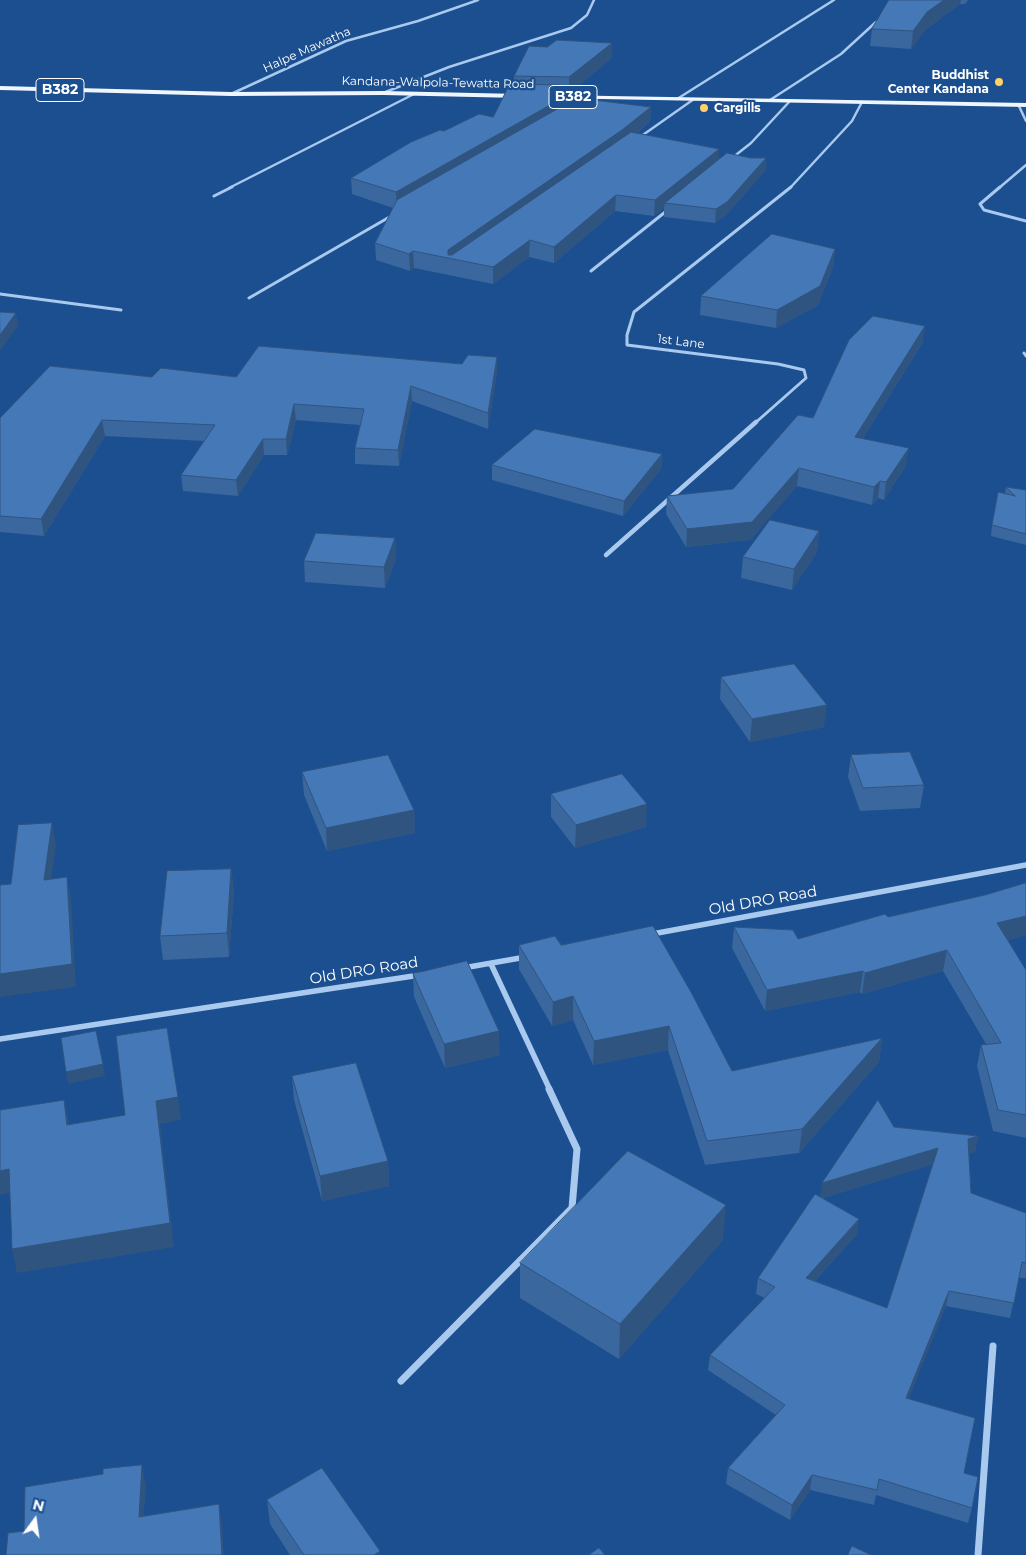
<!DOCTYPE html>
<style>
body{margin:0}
#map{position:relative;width:1026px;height:1555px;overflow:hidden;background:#1b4f8f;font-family:Montserrat,sans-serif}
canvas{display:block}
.north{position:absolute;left:10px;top:1495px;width:50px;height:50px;-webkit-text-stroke:4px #1b4f8f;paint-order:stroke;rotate:14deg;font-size:14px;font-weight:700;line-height:20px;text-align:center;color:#fff}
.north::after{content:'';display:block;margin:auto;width:18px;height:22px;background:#fff;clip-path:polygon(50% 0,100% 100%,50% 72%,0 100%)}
</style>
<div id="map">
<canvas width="1026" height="1555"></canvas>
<div class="north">N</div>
</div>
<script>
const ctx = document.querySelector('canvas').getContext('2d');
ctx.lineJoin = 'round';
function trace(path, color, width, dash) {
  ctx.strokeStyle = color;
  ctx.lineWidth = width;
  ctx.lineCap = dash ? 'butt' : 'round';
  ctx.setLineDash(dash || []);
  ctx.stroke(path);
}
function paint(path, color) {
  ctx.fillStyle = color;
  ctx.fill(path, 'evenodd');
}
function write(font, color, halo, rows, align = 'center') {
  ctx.font = font + ' Montserrat,sans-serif';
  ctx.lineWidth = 4.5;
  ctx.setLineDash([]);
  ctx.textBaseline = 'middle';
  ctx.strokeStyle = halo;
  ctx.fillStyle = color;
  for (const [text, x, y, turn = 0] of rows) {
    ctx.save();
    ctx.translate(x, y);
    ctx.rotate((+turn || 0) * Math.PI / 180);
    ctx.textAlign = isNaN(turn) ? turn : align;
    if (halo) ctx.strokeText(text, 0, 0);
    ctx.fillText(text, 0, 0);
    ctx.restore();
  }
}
trace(new Path2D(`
 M383,93L449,67L571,28L587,15L594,0
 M231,94L346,41L418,21L478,0
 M677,99L834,0
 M770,100L841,54L876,22
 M1018,104L1026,121
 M640,137L694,99
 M732,158L751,143L790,101
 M229,188L416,93
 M790,188L852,121L862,102
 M999,188L1026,165`), '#a9c9ee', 2.5);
trace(new Path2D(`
 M1000,187L980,204L984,210L1026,221
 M214,196L232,187
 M591,271L669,209
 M0,294L121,310
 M249,298L393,215
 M1024,353L1026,356
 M754,424L806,378L804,370L778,364L627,345V335L634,312L791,187`), '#a9c9ee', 3);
trace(new Path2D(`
 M606,555L756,422`), '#a9c9ee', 4.5);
trace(new Path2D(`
 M652,934L1026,865
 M491,964L550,1090
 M463,968L526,957
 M0,1039L420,975`), '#a9c9ee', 5.5);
trace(new Path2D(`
 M401,1381L572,1208L577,1149L549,1089
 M978,1555L993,1346`), '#a9c9ee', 7);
paint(new Path2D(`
 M0,86L231,92L383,91L520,94L523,96L520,98L383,95L231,96L0,90Z
 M550,95L1026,103V107L548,98V96Z`), '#f0f6ff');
paint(new Path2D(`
 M889,0H968L965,4H960L925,30L911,49L870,46L872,29Z
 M612,43V58L569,93L560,92V95L566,96V104L651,107L650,121L637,133L719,149V160L766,158L765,171L726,215L715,223L664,217V208L654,216L615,211L554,263L529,257L493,284L414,268L410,271L376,260L375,243L393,208L352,194L351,178L444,131L493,117L514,84V76L547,47Z
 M835,249L833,267L818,305L776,328L700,315L701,296Z
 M923,342L863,438L906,465L884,500L878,498L872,505L797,486L750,540L686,547L666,514L667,496L733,489L813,418Z
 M497,357V372L488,429L412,401L399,466L355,464V448L360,425L296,420L287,455H264L238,496L183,491L181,475L205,441L105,436L44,536L0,532V418L152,377H236L462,364Z
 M662,454L661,469L623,516L492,480V465Z
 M1006,487L1026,490V545L991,536L992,525L1005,493Z
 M819,531L817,552L792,590L741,578L743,557Z
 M395,538L396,559L385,588L305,582L304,561Z
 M721,677L824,727L750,742L720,699Z
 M851,755L924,785L920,808L860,811L848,777Z
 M302,772L414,810L415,833L327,851L304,795Z
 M551,794L646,827L575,848L551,817Z
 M231,869L234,892L229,957L163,960L160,936Z
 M1026,883V935L1008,940L1026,970V1138L993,1131L977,1066L981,1045L986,1044L943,971L862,994L860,992L765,1011L732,948L734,927L798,939L888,917L985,895Z
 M519,945H561L732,1071L882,1038L879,1062L799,1153L705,1165L668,1050L593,1065L573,1020L552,1026L519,969Z
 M413,974L500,1055L445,1068L414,997Z
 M292,1076L388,1161L389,1186L322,1201L294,1100Z
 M894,1127L978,1136L975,1152L969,1153L971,1193L1026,1213V1278H1019L1010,1318L946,1306L908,1399L964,1473L972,1508L968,1523L876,1495L874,1505L810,1490L790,1520L726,1484L728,1468L776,1415L708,1370L710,1355L765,1298L756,1294L758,1278L820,1196ZM933,1164L887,1308L815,1281L857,1234L823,1198Z
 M723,1240L619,1359L520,1298V1263Z
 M267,1500L380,1551V1555H290L270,1524Z`), '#3a679d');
paint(new Path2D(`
 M944,0H961L960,4L925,30L911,49L913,31L927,12Z
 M612,43V58L569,93V77Z
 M560,85V100L566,96V112L397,209L396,192L548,94Z
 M651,107L650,121L622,145L448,258V250Z
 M719,149V165L665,203L664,208L654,216L655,200Z
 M766,158L765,171L726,215L715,223L716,209Z
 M616,195L615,211L554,263V247Z
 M530,240L529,257L493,284V267Z
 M835,249L833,267L818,305L776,328L777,310Z
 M413,251L414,268L410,271L409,254Z
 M16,313L18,326L0,351V335Z
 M925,326L923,342L853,454L855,437Z
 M497,357V372L488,429V413Z
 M411,386L412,401L399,466L398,450Z
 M294,404L296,420L287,455L286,439Z
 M102,420L105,436L44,536L41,519Z
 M263,439L264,455L238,496L236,480Z
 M909,448L906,465L884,500L886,482Z
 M662,454L661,469L623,516L624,501Z
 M799,468L797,486L750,540L686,547L687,529Z
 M880,481L878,498L872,505L874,487Z
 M819,531L817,552L792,590L794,569Z
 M395,538L396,559L385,588L384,567Z
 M827,705L824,727L750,742L752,719Z
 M647,804L646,827L575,848L576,825Z
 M414,810L415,833L327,851L326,828Z
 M52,823L56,845L48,902L44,880Z
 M231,869L234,892L229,957L227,933Z
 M67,877L71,899L76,987L0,997V974Z
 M1026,916V935L993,944L997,923Z
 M947,950L943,971L862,994L865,973Z
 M863,971L860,992L765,1011L767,990Z
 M573,996V1020L552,1026L553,1002Z
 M669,1026L668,1050L593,1065L594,1041Z
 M499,1031L500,1055L445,1068L444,1044Z
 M882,1038L879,1062L799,1153L802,1129Z
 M103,1064L105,1076L68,1084L66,1072Z
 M178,1097L181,1120L160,1124L174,1247L17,1273L12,1249L156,1101Z
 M64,1100L69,1123L72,1149L67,1125Z
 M978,1136L975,1152L965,1155L968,1139Z
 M938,1148L936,1163L820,1199L822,1183Z
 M388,1161L389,1186L322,1201L320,1176Z
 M9,1169L14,1192L0,1195V1171Z
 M726,1205L723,1240L619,1359L620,1324Z
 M859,1219L857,1234L804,1293L806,1278Z
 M949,1291L946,1306L903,1414L906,1398Z
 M142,1465L146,1486L142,1537L139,1517Z
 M812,1475L810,1490L790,1520L792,1505Z
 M219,1504L222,1525L224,1555H222Z
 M380,1551V1555H374Z`), '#305480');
const building = new Path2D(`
 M889,0H944L927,12L913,31L872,29Z
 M557,40L612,43L569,77L514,76L529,46L547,47Z
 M510,84L560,85L548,94L566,96L396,192L351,178L411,142L440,130L444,131L479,114L493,117Z
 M577,98L651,107L622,130L448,250V255H452L631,132L719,149L655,200L616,195L554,247L530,240L493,267L413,251L409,254L375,243L397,200Z
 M727,153L751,158H766L727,202L716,209L665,203Z
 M772,234L835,249L820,286L777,310L701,296Z
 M0,312L16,313L0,335Z
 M873,316L925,326L855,437L909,448L886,482L880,481L874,487L799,468L752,522L687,529L667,496L733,489L798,415L813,418L849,340Z
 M259,346L462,364L468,355L497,357L488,413L411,386L398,450L355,448L364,409L294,404L286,439H263L236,480L181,475L215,425L102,420L41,519L0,516V418L50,366L152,377L161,368L236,377Z
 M535,429L662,454L624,501L492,465Z
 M1006,487L1026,490V534L992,525L998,492L1015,496Z
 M770,520L819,531L794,569L743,557Z
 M316,533L395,538L384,567L304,561Z
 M794,664L827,705L752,719L721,677Z
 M910,752L924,785L863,788L851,755Z
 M388,755L414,810L326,828L302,772Z
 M622,774L647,804L576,825L551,794Z
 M52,823L44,880L67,877L72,964L0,974V885L11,884L18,825Z
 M231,869L227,933L160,936L167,871Z
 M1026,883V916L997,923L1026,970V1115L998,1110L981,1045L1001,1043L947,950L865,973L863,971L767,990L734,927L793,930L798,939L885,914L888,917L985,895Z
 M653,926L691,992L732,1071L882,1038L802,1129L707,1141L669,1026L594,1041L573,996L553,1002L519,945L555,936L561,945Z
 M467,961L499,1031L444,1044L413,974Z
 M167,1028L178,1097L156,1101L170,1223L12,1249L9,1169L0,1171V1110L64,1100L67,1125L125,1115L116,1036Z
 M96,1031L103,1064L66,1072L61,1038Z
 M356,1063L388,1161L320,1176L292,1076Z
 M878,1100L894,1127L978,1136L968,1139L971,1193L1026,1213V1263L1022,1262L1014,1303L949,1291L906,1398L975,1418L964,1473L978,1477L972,1508L879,1479L877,1490L812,1475L792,1505L728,1468L785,1405L710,1355L775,1287L758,1278L815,1194L859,1219L806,1278L887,1308L938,1148L822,1183Z
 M628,1151L726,1205L620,1324L520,1263Z
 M142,1465L139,1517L219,1504L222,1555H6L8,1533L24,1531L25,1487L103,1474V1469Z
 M322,1468L380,1551L374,1555H304L267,1500Z
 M852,1546L871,1555H848Z
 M599,1548L605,1555H589Z`);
paint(building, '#4478b7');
trace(building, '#305480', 1);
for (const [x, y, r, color] of [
 [999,82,5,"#ffd166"],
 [704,108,5,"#ffd166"]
]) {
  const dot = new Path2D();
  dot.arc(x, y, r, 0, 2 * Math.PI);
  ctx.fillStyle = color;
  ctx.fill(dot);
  trace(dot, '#1b4f8f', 2);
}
write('12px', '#fff', '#1b4f8f', [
 ["Halpe Mawatha",307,50,-24],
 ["Kandana-Walpola-Tewatta Road",438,83,1],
 ["1st Lane",681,342,7]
]);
write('bold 12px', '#fff', '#1b4f8f', [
 ["Buddhist",989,75],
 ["Center Kandana",989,89],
 ["Cargills",714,108,"left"]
], 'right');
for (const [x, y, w] of [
 [60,90,48],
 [573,97,48]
]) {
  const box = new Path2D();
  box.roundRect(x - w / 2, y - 11.5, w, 23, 4);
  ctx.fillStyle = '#1b4f8f';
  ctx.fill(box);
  trace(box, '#fff', 1);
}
write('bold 14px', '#fff', null, [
 ["B382",60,90],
 ["B382",573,97]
]);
write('15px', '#fff', '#1b4f8f', [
 ["Old DRO Road",763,901,-10],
 ["Old DRO Road",364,971,-9]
]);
</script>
